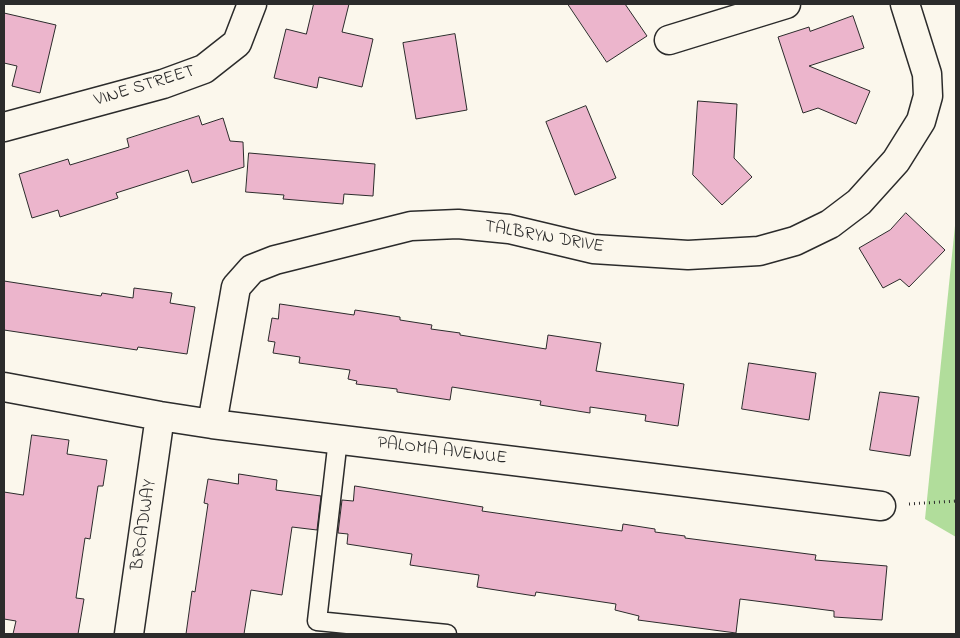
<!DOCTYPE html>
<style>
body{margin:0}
#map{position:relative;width:960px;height:638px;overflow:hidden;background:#fbf7ec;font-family:"Indie Flower",sans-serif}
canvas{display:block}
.frame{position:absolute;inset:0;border:5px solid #2b2b2b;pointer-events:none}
</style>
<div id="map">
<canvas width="960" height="638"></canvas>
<div class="frame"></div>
</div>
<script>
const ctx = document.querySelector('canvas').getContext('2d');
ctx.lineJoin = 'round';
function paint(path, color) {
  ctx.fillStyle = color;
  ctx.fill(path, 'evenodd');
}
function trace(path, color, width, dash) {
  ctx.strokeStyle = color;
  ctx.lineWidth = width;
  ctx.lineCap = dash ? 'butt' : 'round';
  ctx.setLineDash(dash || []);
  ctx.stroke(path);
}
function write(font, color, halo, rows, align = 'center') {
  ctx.font = font + ' "Indie Flower",sans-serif';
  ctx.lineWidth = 4.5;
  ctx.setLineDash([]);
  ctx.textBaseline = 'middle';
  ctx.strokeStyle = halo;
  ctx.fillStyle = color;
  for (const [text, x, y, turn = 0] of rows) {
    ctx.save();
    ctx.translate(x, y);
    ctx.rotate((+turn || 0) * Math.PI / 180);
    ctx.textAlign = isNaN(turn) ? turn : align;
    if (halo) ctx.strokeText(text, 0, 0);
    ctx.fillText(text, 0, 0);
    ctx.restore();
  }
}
paint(new Path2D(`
 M956,216V537L925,519Z`), '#b1dd9b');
const building = new Path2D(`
 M314,4H349L342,32L373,39L362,87L319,77L317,88L274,78L286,29L306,34Z
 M568,4H625L647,36L607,62Z
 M4,13L56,25L40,93L12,86L17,66L4,63Z
 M853,16L864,48L809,66L870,91L856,124L818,108L803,113L778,37L809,27L810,31Z
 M455,34L467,110L416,119L403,43Z
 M698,101L737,104L734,158L752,177L722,205L693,175Z
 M586,106L616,178L575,195L546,122Z
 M199,116L202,125L223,118L230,141L243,142L244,167L192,183L188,170L116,193L118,198L60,217L58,210L32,218L19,174L68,159L70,165L129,147L127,139Z
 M249,153L375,164L373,196L344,194L343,204L283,199L284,195L246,192Z
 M906,213L945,250L909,287L900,279L883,288L859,248L890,230Z
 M4,281L101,296L102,293L133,298L134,288L172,293L170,303L195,307L187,354L138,347L137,350L4,330Z
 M280,304L354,315L355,310L400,317V320L432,325L431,329L460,333V335L546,349L548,335L601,343L596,371L684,384L678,426L645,421L646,415L590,407V413L540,405L541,401L452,387L450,400L397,392V389L356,384L357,381L348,379L350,370L299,363L300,357L273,353L275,342L268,341L272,318L278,319Z
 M749,363L816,373L809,420L742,409Z
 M880,392L919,397L910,456L870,450Z
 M32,435L69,440L67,454L107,460L103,486H98L90,539L85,538L76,598L84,599L78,634H13L16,621L4,619V492L23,495Z
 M239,474L277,480L276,490L321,496L317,530L292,527L282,595L251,590L244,634H186L192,591L195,592L208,504L204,503L208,479L238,484Z
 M355,486L483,507L482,511L622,531L623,524L655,529V532L685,536V538L816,555L815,560L887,566L882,620L834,617V611L740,599L736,633L638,620L639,616L615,610L616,604L536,592L535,596L477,587L479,575L410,565L412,554L347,544L348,534L338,533L342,500L353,501Z`);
paint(building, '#ecb5cc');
trace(building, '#2b2b2b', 1);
const lane = new Path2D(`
 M338,439L317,621L447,634`);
const street = new Path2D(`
 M669,40L786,4
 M4,127L163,84L204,69L237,43L252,4
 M4,387L160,416L212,424L881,506
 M212,424L236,287L252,269L275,260L411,226L458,224L509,229L593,249L688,255L759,251L795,241L830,224L859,202L896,161L921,121L928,96L927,74L905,4
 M129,634L160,416`);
trace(lane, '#2b2b2b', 21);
trace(street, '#2b2b2b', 31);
trace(new Path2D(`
 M909,504L956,501`), '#2b2b2b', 3, [1, 4]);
trace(lane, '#fbf7ec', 18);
trace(street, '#fbf7ec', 28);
write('18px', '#2b2b2b', '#fbf7ec', [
 ["VINE STREET",145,87,-17],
 ["TALBRYN DRIVE",544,238,10],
 ["PALOMA AVENUE",442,452,7],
 ["BROADWAY",145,525,-82]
]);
</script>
